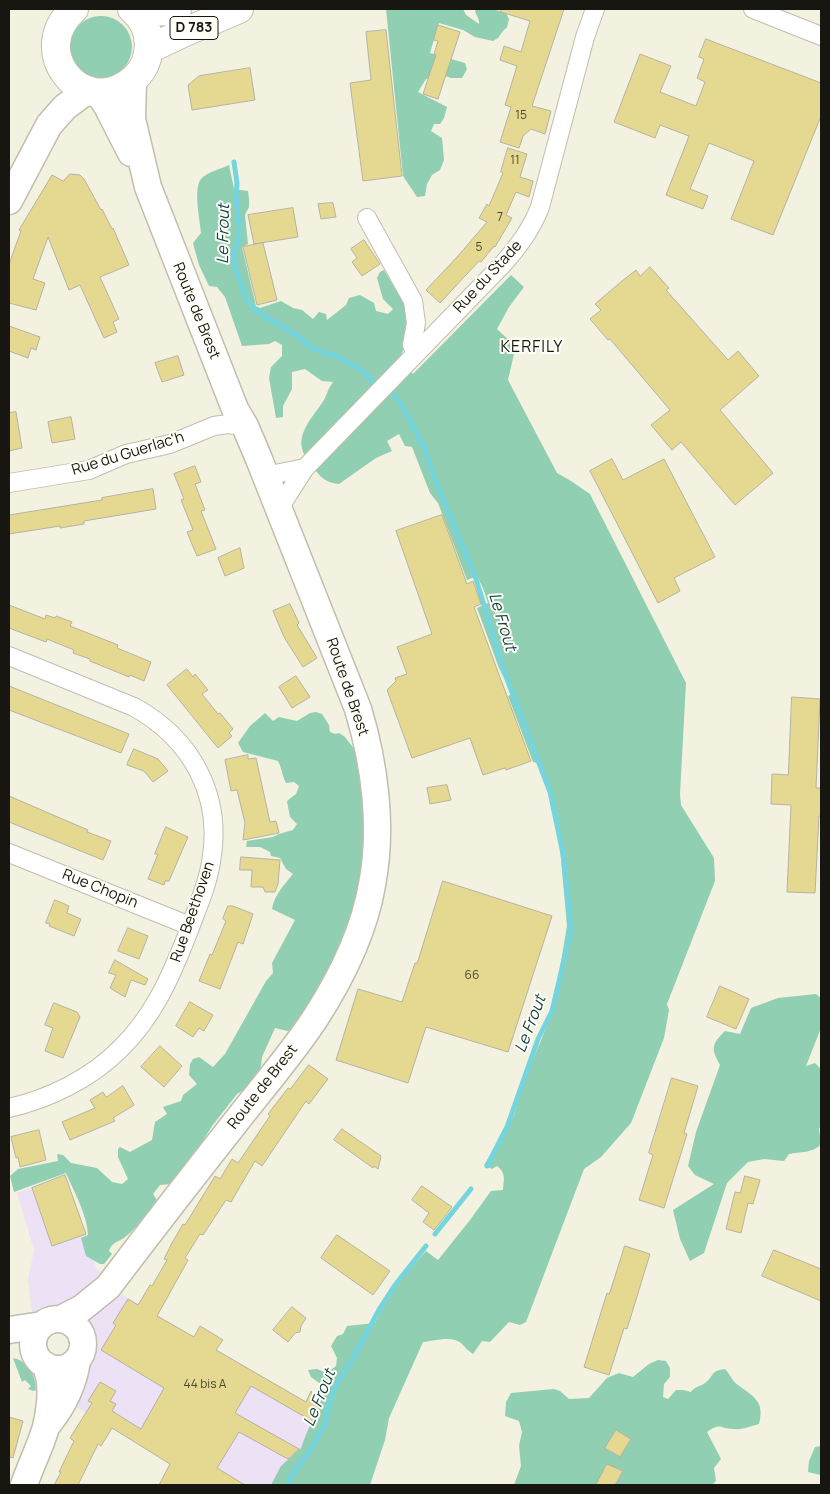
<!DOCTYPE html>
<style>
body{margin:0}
#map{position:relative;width:830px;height:1494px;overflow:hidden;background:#f3f1e0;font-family:Manrope,sans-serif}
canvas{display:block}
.frame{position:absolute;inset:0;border:10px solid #171611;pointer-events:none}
</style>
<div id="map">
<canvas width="830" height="1494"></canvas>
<div class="frame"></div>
</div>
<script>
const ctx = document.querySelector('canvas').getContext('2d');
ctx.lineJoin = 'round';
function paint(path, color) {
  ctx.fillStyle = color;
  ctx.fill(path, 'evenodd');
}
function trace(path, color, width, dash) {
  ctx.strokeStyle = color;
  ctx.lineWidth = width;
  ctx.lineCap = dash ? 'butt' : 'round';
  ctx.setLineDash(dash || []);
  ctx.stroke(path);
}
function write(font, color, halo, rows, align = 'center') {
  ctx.font = font + ' Manrope,sans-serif';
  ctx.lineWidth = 4;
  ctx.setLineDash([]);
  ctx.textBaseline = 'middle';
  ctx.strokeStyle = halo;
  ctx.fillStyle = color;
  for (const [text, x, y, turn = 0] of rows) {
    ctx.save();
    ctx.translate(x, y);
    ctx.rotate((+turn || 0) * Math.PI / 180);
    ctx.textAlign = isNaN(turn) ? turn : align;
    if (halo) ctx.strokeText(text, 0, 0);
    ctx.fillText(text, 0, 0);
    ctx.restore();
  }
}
paint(new Path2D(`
 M65,1175L86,1234L96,1268L123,1295L325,1413L286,1485H159L170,1463L76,1407L94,1347L32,1311L28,1280L34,1250L17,1193Z`), '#ede1f5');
paint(new Path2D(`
 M386,9H463L466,15L479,24C480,18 475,15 475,9H492L506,13L509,19L507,27L503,31L498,38L493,41L475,37L463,30L439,23L430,53L465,63L467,69L462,78H451L435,72L433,77L426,79L418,92L447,107L444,118L440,124H434L431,131L442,138L444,160L440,170L432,175L427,184L425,196L417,197L403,176Z
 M70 47a31 31 0 1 1 62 0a31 31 0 1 1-62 0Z
 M229,165L234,189L248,191L249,199V207L245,215L248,244L242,247L256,306L260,308L281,301L293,308L302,310L313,319L319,312L326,314L327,320L346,305L349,298L360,295L374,303L376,311L388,314L393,309L383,299L377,278L380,272L384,270L406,307L409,335L400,358L413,374L511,275L524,287L509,307L497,329L513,344L514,354L508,380L557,473L571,481L590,494L686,683L680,794L681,805L714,858L715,881L667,1004L669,1010L664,1038L631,1123L601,1157L584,1169L526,1322L520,1325L509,1322L490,1342L482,1341L473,1354C468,1351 465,1347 461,1343C452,1335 434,1341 423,1342L389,1418L385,1440L370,1485H271L281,1466L301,1448L305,1437L326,1388L311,1377L308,1370L317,1369L327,1373L336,1366L337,1358L331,1346L337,1336L343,1334L347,1326L375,1323C387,1296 406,1273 426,1251L438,1260L470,1220L491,1191L503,1190C504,1179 506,1173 497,1166L492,1169L484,1165L508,1128L514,1115L523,1084L546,1028L556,991L567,926L560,848L555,822L550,797L537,763L533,762L508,696L512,694L499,668L477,608L488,603L483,588L477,576L467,580L438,503L430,493L412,447L405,446L399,434L387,441L392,451L376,458L339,484C328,483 320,478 314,468C309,462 303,455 302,448C298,432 314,415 322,403C327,396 327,390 333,382L322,381L305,369L292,372V389L283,406V417L276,418L269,378L271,367L282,356V345L275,341L269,344L242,346L225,297L217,287L209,286L199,265L193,243L201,233C200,220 193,189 201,179C207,172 221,169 229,165Z
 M316,712L322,714L329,725L330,732L335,734L339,733L345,737L358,754L369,849L342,954L295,1027L288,1031L275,1028L262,1057L260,1073L253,1084L237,1094L212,1126L188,1165L171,1184L160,1185L153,1194L157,1200C147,1213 137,1228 124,1238C118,1242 112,1242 109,1251L112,1254L104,1264H100L86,1256L81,1238L88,1235C87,1214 74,1192 66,1173L14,1192L10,1176L18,1169L58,1161L57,1154L63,1155L71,1163L97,1168L112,1182L122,1184L128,1179L118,1157V1149L120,1147L130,1152L152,1140L155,1122L167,1114L163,1107L181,1101L183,1095L197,1084L189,1075L190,1064L193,1059L199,1057L213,1067L225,1054L266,981L273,973L272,963L295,920L272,909C274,895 285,884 293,874L286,869L280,858L271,856L270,852L260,847H246L247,841L273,837L279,834L293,830L297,824L290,817L287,801L296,794L299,786L294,782L286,783C282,776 282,768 278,761L243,752L238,743L250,726L265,713L273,721L279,717L297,721L310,713Z
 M816,994L821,998V1028L806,1066L815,1063L821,1069V1125L819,1129L821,1144C814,1153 799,1152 789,1154L784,1161L764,1159L748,1162L727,1183L704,1253L690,1261L680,1239L673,1210L714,1184L695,1175L688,1166L696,1132L720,1065C711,1048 711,1045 725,1031L740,1034L751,1008L778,998Z
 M13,1358C28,1361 36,1375 36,1390L34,1391L28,1389L31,1386L25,1380L22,1382Z
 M658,1360L666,1361L670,1368V1377L664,1384L663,1397L668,1399L676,1390H683L691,1392C695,1386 700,1387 705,1383C715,1376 709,1371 725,1369C730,1374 733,1382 738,1385C754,1397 765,1401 759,1424C751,1426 742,1430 734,1429C719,1429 722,1422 707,1432L721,1459L714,1468L716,1481L712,1485H514L521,1466L519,1446L522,1432L519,1421L505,1416L506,1402L511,1393L554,1389L560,1391L569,1399L589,1398L607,1378L619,1373L633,1377L649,1364Z
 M821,1446V1475L808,1472L809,1461L815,1447Z`), '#90cfb1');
trace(new Path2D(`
 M234,162L237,183L236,198L240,233L238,243L234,250L235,268L246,297L252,307L263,315L298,336L313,349L339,357L361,370L374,382L392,393L401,404L424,447L435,479L476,579L504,671L550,792L563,854L571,930L552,1011L538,1039L507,1127L487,1166
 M435,1234L471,1189
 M288,1485L291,1476L311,1449L325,1424L330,1400L338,1382L351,1362L380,1308L395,1285L426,1246`), '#75d5df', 5);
const building = new Path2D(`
 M501,9H564L532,106L551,111L545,134L531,129L523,136L519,148L500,142L511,107L505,105L517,66L500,60L504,46L521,52L530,21L501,12Z
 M438,25L460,32L438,99L423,94L436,55L434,54L438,41L434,40Z
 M386,30L402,176L363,181L350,83L371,80L366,32Z
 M706,39L821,83V116L773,235L731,219L754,161L709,143L690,189L708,196L703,209L666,195L689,136L660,125L655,138L614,122L640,54L671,66L660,92L696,106L705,82L697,78L704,59L699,57Z
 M250,68L255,100L192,110L188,85L199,76Z
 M508,148L527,154L520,177L533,181L529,197L516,192L506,215L512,218L495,247L494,246L481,262L479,261L440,303L426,290L458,256L487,222L479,218L487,204L489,206L503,173L501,172Z
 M70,174L80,175L84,179L101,210L102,209L112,229L113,228L129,265L100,277L119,319L113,322L117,332L104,338L80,285L69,290L48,237L33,279L45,283L36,310L9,303V264L21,231L19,230L52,175L63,181Z
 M333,203L336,217L321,219L318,204Z
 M293,208L298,237L254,244L248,215Z
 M364,240L380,264L362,276L352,262L357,258L351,249Z
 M263,243L277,300L257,305L243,247Z
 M650,267L669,288L666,290L728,360L738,351L759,376L720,410L773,473L735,505L681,442L672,450L651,425L670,410L610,339L608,340L590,319L601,310L595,304L622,281L636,270L640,276Z
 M9,326L40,337L36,350L31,348L28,358L9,351Z
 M178,356L184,375L162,382L155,363Z
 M16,412L22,448L9,451V413Z
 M71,417L75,439L52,443L48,422Z
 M612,459L623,480L664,459L715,557L674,578L680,591L658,603L590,471Z
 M195,466L201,482L195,484L205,510L201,511L216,549L197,556L187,532L193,530L181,500L184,499L174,474Z
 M153,489L156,509L84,521V524L60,528V526L9,534V515L102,500V498Z
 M442,515L467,584L473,581L481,604L474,607L531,761L506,770L505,768L483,775L470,738L412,758L387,690L396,681L395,678L407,674L397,647L432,634L396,531Z
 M240,548L244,568L225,576L218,558Z
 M290,604L299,623L297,625L317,658L303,667L284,637L273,611Z
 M9,605L45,619L46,615L55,618L56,616L72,622L70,626L118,645L117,648L151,662L144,681L130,675L129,677L90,661V659L73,653L74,650L47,639L46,642L9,628Z
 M187,669L193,677L195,674L208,690L202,694L218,714L220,713L233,729L229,733L232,736L218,748L167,685Z
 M296,676L310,697L292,708L279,687Z
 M9,686L129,734L121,753L9,710Z
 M792,697L820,699L816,788H821V816H819L815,893L787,892L791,805L771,804L772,774L788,775Z
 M134,749L158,759L168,771L153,782L144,771L127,765Z
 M248,755V759L256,758L270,822L276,821L279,833L243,840L245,823L237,790L231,791L225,760Z
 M447,785L451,800L430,804L427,788Z
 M9,796L88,830L87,832L111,841L103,860L9,822Z
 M166,827L188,837L169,881H165L164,885L148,879L158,854H155Z
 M241,857L280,860L278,884L275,892H265L263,887H251L252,870H240Z
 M443,881L552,916L508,1052L426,1027L408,1083L336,1060L358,989L402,1002L415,963H417Z
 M55,900L69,906L67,913L81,919L74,936L49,926L50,924L46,923Z
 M228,906H233L253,914L243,944L238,942L220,989L199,981L210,954L212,955L226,921L223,919Z
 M128,928L148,936L139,959L118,951Z
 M115,960L148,979L145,985L131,980L125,997L110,988L116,975L109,973Z
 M720,986L749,999L736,1029L707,1017Z
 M190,1002L213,1015L204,1031L199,1028L193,1037L176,1026Z
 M54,1003L77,1012L80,1017L63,1058L45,1051L53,1028L45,1025Z
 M160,1046L182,1066L164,1087L141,1067Z
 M309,1065L328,1079L309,1104L306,1101L262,1166L255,1161L231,1202L226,1200L203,1235L200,1234L185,1258L188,1260L157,1316L194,1337L200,1326L223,1340L216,1350L306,1402L311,1391L318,1411L312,1421L251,1386L235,1413L299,1449L288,1459L239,1432L217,1468L245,1485H159L170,1464L112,1428L101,1446L98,1444L78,1485H54L61,1472H59L74,1441L70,1438L92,1403L88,1401L100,1382L116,1391L110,1401L116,1404L112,1411L141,1429L164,1388L101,1350L116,1325L113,1323L128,1299L138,1305L150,1285L152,1286L167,1260L164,1259L172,1243L183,1224L185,1225L215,1176L220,1179L232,1159L238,1163L270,1116L268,1114L288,1088L290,1089Z
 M672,1078L698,1086L684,1133L687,1134L664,1208L639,1200L653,1155L649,1153Z
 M123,1086L134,1105L113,1118L115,1121L70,1140L62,1122L95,1108L90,1100L103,1092L106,1097Z
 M342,1129L381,1156L378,1169L374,1166L373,1168L334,1140Z
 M39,1130L46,1160L20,1167L18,1157L16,1158L11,1137Z
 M65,1175L86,1234L52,1246L32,1188Z
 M745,1176L760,1180L753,1204L748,1203L741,1233L726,1229L735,1192L740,1193Z
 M422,1186L452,1207L434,1230L423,1222L429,1213L412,1200Z
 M337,1235L390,1271L373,1295L321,1258Z
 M625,1246L650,1254L627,1329L624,1328L609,1375L584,1367L607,1293L609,1294Z
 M774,1250L821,1269V1301L762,1276Z
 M292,1307L306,1318L301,1326L300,1332L295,1333L288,1342L273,1330Z
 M9,1417L23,1421L13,1458L9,1457Z
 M616,1430L631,1439L620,1457L605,1448Z
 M607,1464L623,1471L615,1485H596Z`);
paint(building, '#e5d991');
trace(building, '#b5b2a2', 1);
const street = new Path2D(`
 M753,9L821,36
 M367,218L413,301L416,323L412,345L416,353
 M265,476L305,468
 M9,483L89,470L126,454L170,444L214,426L228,424L245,426
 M278,510L305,468L502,265C518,247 531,230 540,207L585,37L595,9
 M9,656L134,707C192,739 223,796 211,862C207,888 195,913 186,938C170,978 153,1017 121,1048C92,1078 49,1099 9,1108
 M9,853L190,926`);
const secondary = new Path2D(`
 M98,92L107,106L131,153
 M9,201L49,125L65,107L88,90
 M61,1319L82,1308L108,1287C152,1229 197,1171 242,1114C267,1082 294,1051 316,1017C341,978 364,932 372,885C383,828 375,765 358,709L259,459L245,426L235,409L148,187L132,119L133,81
 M33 1344a25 25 0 1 1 50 0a25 25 0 1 1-50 0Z
 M9,1330L42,1325
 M49,1423C64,1404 74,1384 77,1360
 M24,1485C30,1467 41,1445 46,1427C50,1409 54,1382 45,1365`);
const primary = new Path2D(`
 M74,9C27,51 81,116 127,84C138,77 146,67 148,53C151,36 145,20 132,9
 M132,9C149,12 160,13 177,9
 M149,49L185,32L239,9`);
trace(street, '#c1beae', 20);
trace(secondary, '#c1beae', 29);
trace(primary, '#c1beae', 30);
trace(street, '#fff', 18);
trace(secondary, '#fff', 26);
trace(primary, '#fff', 28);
write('12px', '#4a4731', null, [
 ["15",521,116],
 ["11",515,161],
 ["7",500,218],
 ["5",479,248],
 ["66",472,976],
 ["44 bis A",205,1385]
]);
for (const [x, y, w] of [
 [194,28,48]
]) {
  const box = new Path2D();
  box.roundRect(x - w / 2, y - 11.5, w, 23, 4);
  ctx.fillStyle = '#fffef7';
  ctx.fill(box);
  trace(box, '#171611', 1);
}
write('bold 14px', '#171611', null, [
 ["D 783",194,28]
]);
write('15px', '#171611', '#fffef7', [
 ["Rue du Stade",488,277,-47],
 ["Route de Brest",196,311,68],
 ["Rue du Guerlac'h",128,454,-17],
 ["Route de Brest",347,687,71],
 ["Rue Chopin",100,889,22],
 ["Rue Beethoven",193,912,-71],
 ["Route de Brest",263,1087,-52]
]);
write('italic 16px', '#164348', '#fffef7', [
 ["Le Frout",224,234,-89],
 ["Le Frout",502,622,73],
 ["Le Frout",531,1024,-69],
 ["Le Frout",320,1398,-68]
]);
ctx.letterSpacing = '1px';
write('16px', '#171611', '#fffef7', [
 ["KERFILY",532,348]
]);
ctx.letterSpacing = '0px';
</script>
